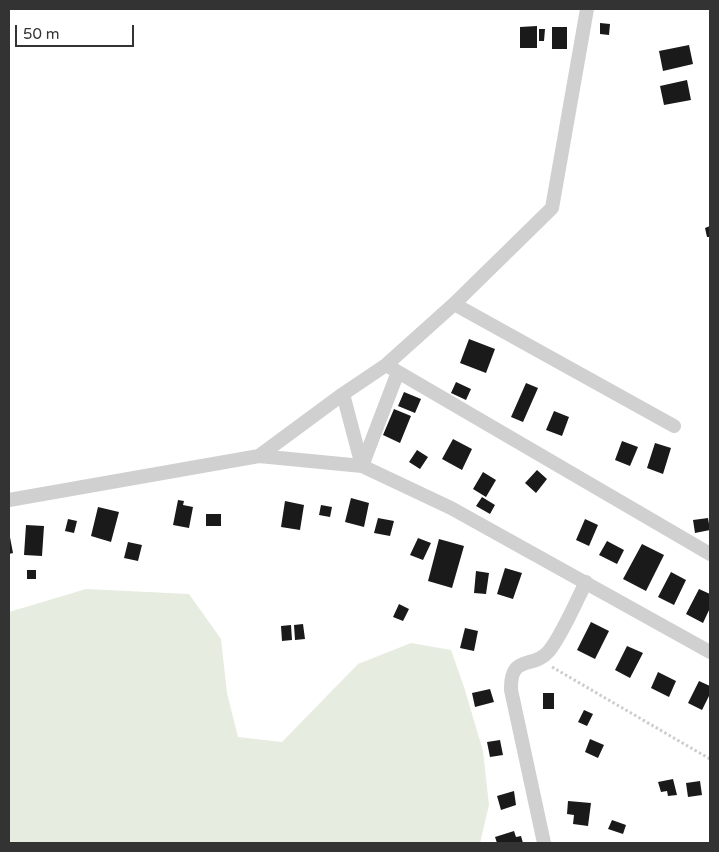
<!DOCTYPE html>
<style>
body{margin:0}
#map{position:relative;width:719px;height:852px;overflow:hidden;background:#fff;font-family:"Varela Round",sans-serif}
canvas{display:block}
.frame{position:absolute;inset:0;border:10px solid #333;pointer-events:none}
.scale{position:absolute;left:15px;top:25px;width:119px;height:22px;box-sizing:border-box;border:2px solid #333;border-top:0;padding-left:6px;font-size:15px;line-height:18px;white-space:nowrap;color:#333;-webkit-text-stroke:4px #fff;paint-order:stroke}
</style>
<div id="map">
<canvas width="719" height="852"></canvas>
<div class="frame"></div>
<div class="scale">50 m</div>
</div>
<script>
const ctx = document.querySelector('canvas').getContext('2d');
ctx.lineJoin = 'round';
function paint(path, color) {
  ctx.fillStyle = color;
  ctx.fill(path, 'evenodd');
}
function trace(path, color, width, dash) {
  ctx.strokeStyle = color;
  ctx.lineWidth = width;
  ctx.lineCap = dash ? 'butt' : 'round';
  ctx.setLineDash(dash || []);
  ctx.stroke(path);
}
paint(new Path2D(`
 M86,589L189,594L221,639L227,693L238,737L282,742L358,664L411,643L451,650L464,687L483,751L489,805L480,843H9V612Z`), '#e6ecdf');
paint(new Path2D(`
 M600,23L610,24L609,35L600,34Z
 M537,26V48H520V27Z
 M552,27H567V49H552Z
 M539,29H545L544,41H539Z
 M689,45L693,64L663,71L659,51Z
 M687,80L691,100L664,105L660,86Z
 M710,226V237H707L705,228Z
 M469,339L495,349L486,373L460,363Z
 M456,382L471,389L466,400L451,393Z
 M526,383L538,388L523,422L511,417Z
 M404,392L421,399L415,413L398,406Z
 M394,409L411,416L400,443L383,435Z
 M554,411L569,417L562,436L546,430Z
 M453,439L472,449L462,470L442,459Z
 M622,441L638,447L630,466L615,460Z
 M655,443L671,448L663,474L647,468Z
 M417,450L428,457L420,469L409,462Z
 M537,470L547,479L536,493L525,483Z
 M483,472L496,480L486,497L473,489Z
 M482,497L495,505L490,514L476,506Z
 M351,498L369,503L364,527L345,522Z
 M178,500L184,501L183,505L193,507L189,528L173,525Z
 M285,501L304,505L300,530L281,527Z
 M321,505L332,507L330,517L319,515Z
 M98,507L119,512L111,542L91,536Z
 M206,514H221V526H206Z
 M378,518L394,521L390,536L374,533Z
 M708,518L710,530L695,533L693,520Z
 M68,519L77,521L74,533L65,531Z
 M585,519L598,525L589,546L576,540Z
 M26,525L44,526L42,556L24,555Z
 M9,532L13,553L9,554Z
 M418,538L431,543L423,560L410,555Z
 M439,539L464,546L452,588L428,581Z
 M607,541L624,550L617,564L599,555Z
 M128,542L142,545L138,561L124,558Z
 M642,544L664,555L646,591L623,579Z
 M505,568L522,573L513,599L497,594Z
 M27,570H36V579H27Z
 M476,571L489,573L486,594L474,593Z
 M671,572L686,580L674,605L658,597Z
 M699,589L710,594V608L703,623L686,614Z
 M399,604L409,609L403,621L393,617Z
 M591,622L609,631L595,659L577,650Z
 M303,624L305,639L295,640L294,625Z
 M291,625L292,640L282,641L281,626Z
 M465,628L478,631L474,651L460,648Z
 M627,646L643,653L630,678L615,670Z
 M658,672L676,681L669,697L651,688Z
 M699,681L710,686V694L702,710L688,703Z
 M490,689L494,702L475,707L472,693Z
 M543,693H554V709H543Z
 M584,710L593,714L587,726L578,722Z
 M590,739L604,745L598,758L585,752Z
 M500,740L503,755L490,757L487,742Z
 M673,779L677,795L668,796L667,791L661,792L658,782Z
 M700,781L702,795L688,797L686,783Z
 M514,791L516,805L501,810L497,796Z
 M568,801L591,803L588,826L573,824L574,815L567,814Z
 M612,820L626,825L623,834L608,829Z
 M514,831L516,837L521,836L523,843H497L495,837Z`), '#1a1a1a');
trace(new Path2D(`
 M552,667L710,759`), '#cdcdcd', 3, [2.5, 2.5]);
trace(new Path2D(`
 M454,304L674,426
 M386,365L710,554
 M343,394L362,466
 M259,456L343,394L386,365L454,304L552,208L587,9
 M362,466L398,372
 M9,500L259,456L362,466L451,508L710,652
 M544,843L511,690C510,653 533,670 549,651C561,637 577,600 586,582`), '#d0d0d0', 14);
</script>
